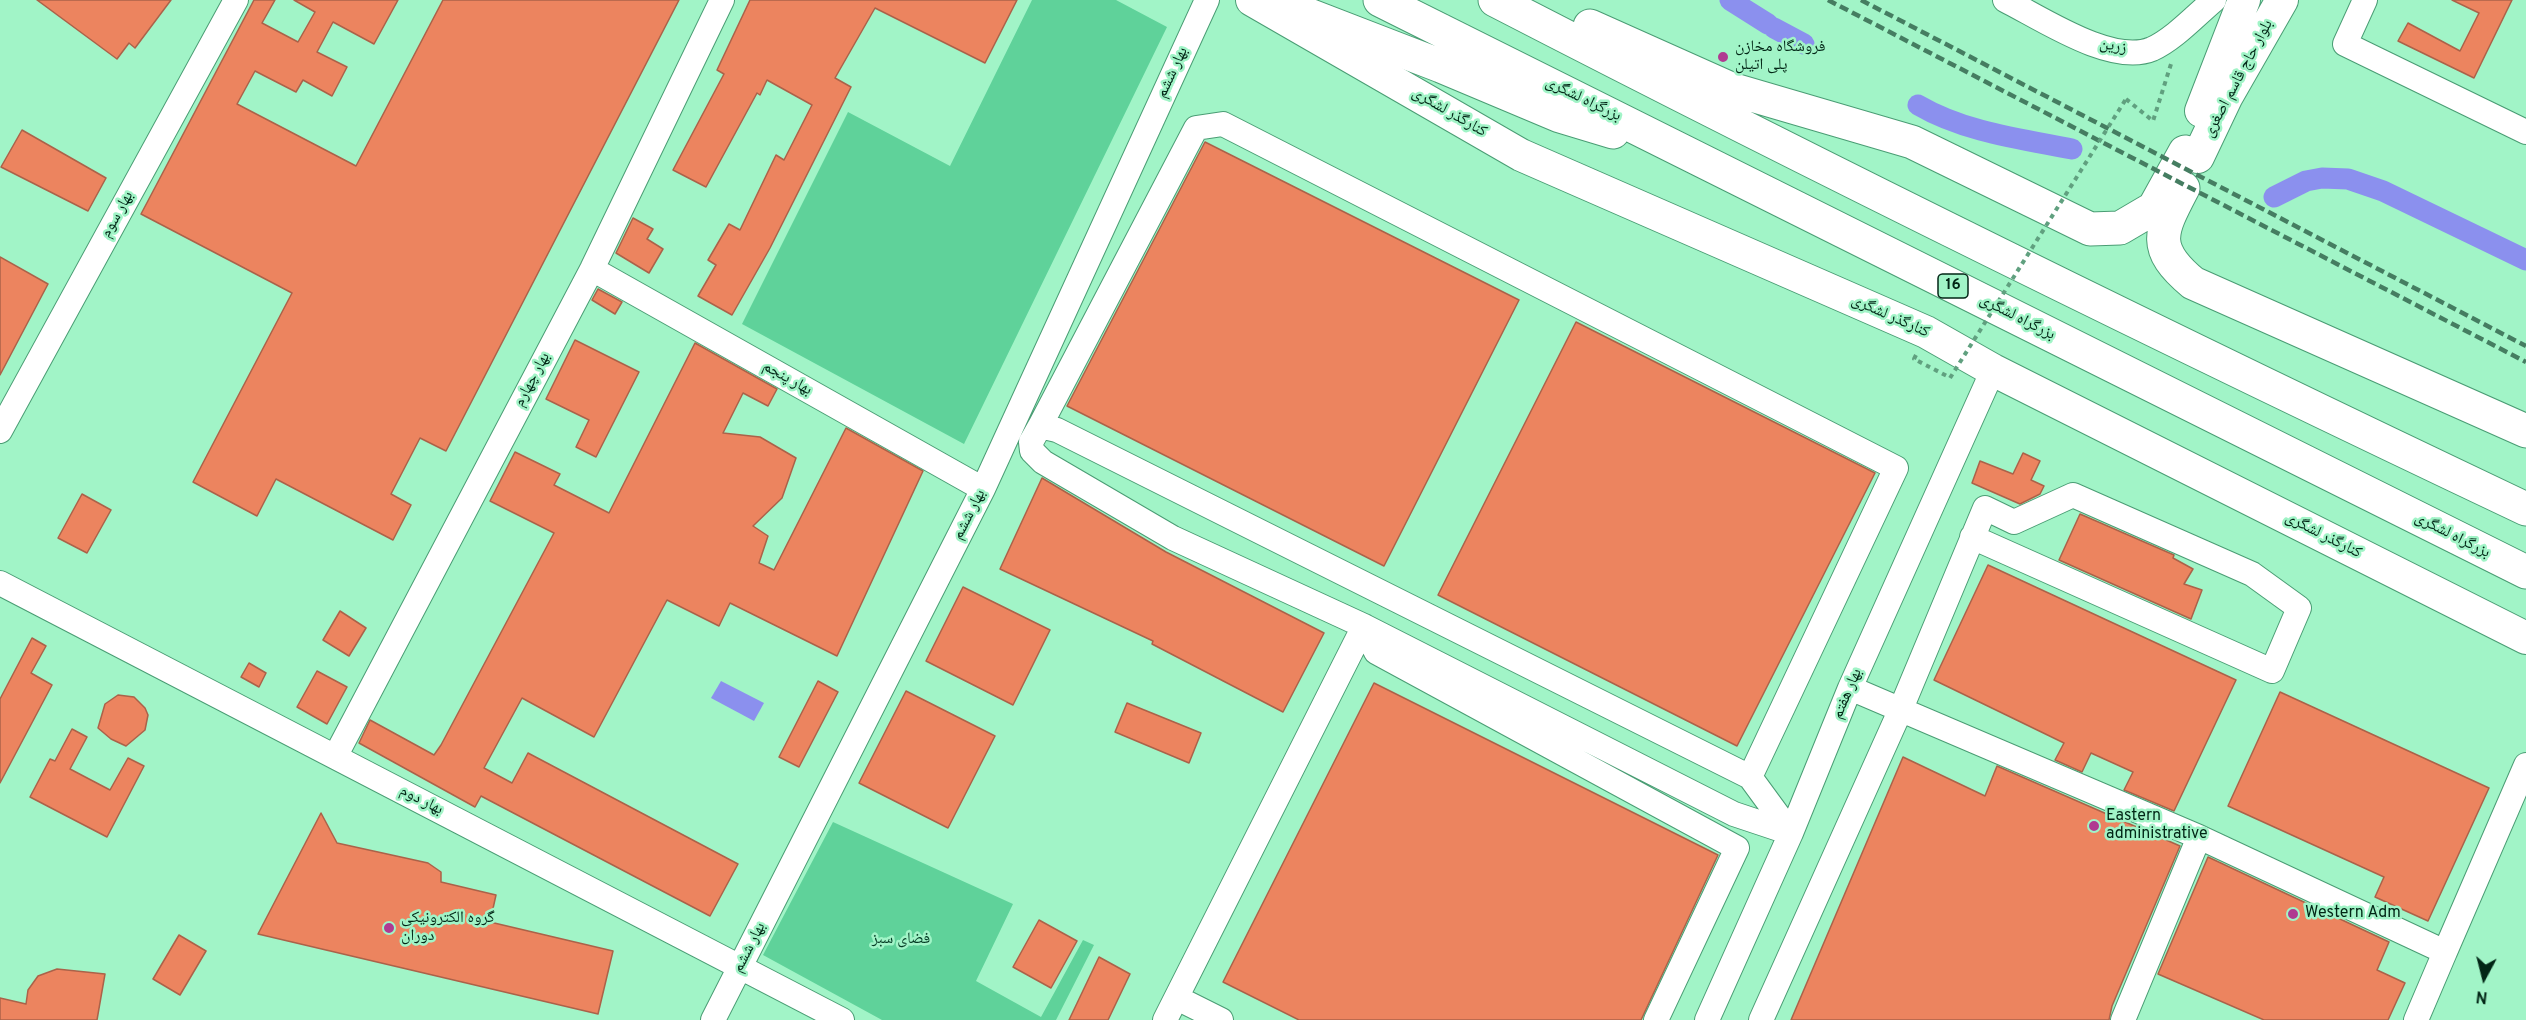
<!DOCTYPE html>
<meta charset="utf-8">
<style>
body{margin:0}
#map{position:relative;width:2526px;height:1020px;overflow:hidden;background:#a1f4c7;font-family:Overpass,sans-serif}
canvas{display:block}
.north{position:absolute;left:2454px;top:948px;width:60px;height:60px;-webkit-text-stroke:4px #a1f4c7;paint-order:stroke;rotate:187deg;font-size:16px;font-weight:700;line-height:24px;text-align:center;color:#022616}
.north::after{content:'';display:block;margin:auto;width:21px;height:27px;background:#022616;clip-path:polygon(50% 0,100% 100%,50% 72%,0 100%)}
</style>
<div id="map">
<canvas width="2526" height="1020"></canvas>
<div class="north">N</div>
</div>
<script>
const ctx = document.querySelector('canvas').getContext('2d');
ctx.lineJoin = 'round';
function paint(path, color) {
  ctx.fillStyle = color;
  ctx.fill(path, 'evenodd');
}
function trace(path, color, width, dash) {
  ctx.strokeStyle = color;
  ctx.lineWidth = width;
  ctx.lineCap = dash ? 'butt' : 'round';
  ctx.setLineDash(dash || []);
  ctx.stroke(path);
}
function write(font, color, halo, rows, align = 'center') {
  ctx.font = font + ' Overpass,"Noto Naskh Arabic",sans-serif';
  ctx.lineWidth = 5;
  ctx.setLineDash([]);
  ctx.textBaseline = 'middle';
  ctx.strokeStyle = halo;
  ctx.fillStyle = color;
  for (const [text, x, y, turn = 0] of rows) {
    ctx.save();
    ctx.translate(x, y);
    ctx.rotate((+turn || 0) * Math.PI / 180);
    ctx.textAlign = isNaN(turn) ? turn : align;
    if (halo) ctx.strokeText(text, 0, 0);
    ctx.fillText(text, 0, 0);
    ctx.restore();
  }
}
paint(new Path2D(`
 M1032,0H1116L1167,27L964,444L742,324L848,112L950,166Z
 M833,822L1013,904L976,981L1041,1017L1083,940L1094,945L1056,1020H882L763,955Z`), '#5fd29a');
paint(new Path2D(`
 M721,681L764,703L754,721L711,698Z`), '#8b90ee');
trace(new Path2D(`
 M1730,0L1768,24
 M1774,28L1804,44
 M1918,105C1964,132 2021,139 2072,149
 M2274,197L2306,181L2322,178L2348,179L2383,191L2526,260`), '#8b90ee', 21);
const building = new Path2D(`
 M37,0H171L135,48L129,43L117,59Z
 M254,0H275L262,23L298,42L315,12L294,0H398L374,44L333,22L317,52L347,67L332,96L303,80L296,92L255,71L237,104L356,166L443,0H679L446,451L420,438L391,494L411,505L393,540L276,479L257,516L193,482L292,293L141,214Z
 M750,0H1017L985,63L875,8L835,78L851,87L770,248L732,315L698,296L716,265L708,260L729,224L740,230L776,155L784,160L812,105L767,80L760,95L757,93L706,187L673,170L724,74L717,70Z
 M2452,0H2512L2474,78L2398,41L2408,23L2460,51L2479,13Z
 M22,130L106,178L88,211L1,167Z
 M1205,142L1519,300L1384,566L1067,406Z
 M633,218L653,229L647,239L663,249L649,273L616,253Z
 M0,257L48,284L0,375Z
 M598,289L622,302L615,314L592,300Z
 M1576,322L1875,473L1737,746L1438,595Z
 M575,340L639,372L596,457L576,447L589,420L546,399Z
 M695,343L777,389L768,406L743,393L723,433L760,437L796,458L782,498L753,526L768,536L759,563L774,570L846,428L923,471L837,656L730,603L719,626L667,600L594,737L522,698L484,768L512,783L528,753L738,864L710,916L481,796L475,807L359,743L370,720L434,755L441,745L554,533L490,501L515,452L560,474L554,485L609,513Z
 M2023,453L2040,461L2031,480L2044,486L2040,494L2020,504L1972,483L1980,461L2013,474Z
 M1042,478L1166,552L1324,633L1283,712L1152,644L1153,641L1000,569Z
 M82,494L111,510L87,553L58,538Z
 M2080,514L2174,555L2173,558L2193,569L2184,584L2202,590L2191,619L2059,560Z
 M1988,565L2236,680L2174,811L2124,790L2133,772L2091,753L2082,772L2055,760L2064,743L1934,680Z
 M963,587L1050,630L1013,705L926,661Z
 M340,611L366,628L349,656L323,640Z
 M32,638L46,646L31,673L52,685L0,783V699Z
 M249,663L266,673L259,687L241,677Z
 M317,671L347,687L327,724L297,707Z
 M818,681L838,692L799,767L779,757Z
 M1374,683L1718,855L1641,1020H1299L1223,982Z
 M906,691L995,736L948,828L859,783Z
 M2280,692L2489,788L2428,921L2375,897L2384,877L2228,806Z
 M118,695L134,697L145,708L148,715L145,730L126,746L111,739L98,728L105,704Z
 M1127,703L1201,733L1189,763L1115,732Z
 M72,729L87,737L70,769L110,790L128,758L144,766L107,837L30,797L50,759L55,761Z
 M1903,757L1985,796L1997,766L2180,846L2112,1006L2109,1020H1791Z
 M321,813L337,843L428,863L441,872V882L496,895L490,922L613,951L598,1014L258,934Z
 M2208,857L2389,942L2377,970L2405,983L2388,1020H2264L2158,974Z
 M1039,920L1077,941L1051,988L1013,967Z
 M179,935L206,951L180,995L153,979Z
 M1099,957L1130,974L1108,1020H1069Z
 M57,969L105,974L97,1020H0V998L26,1004L28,990L38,976Z`);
paint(building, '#ec845f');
trace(building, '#ab6249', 1.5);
const minor = new Path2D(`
 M2005,0C2041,18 2112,66 2152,49C2174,39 2195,16 2214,0
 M2365,0L2345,44L2526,132
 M592,269L983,489
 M1040,426L1057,430L1750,777L1791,833L1734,814L1364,626L1173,538L1043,462L1032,451L1031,442Z
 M1040,426L1196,128L1223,124L1896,468L1750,777
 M0,431L236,0
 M0,583L842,1020
 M1364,626L1376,652L1737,848L1656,1020
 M1850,688L2199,837L2445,952L2416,1020
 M335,757L592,269L722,0
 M2445,952L2526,765
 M1177,998L1221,1020
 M713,1020L983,489L1207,0
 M1165,1020L1364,626
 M1707,1020L1791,833L1850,688L1993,370
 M1761,1020L1900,711L1985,508L2014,522L2073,495L2252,574L2299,608L2272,671L1972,537
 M2123,1020L2199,837`);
const major = new Path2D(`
 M1252,0L1521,155L1926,332L1993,370L2526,638
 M2201,111L2244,0
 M2198,157L2227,96L2282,0`);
const highway = new Path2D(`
 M1270,0L1441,66L1560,116L1613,132
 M1380,0L2526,572
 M1495,0C1836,176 2180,345 2526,509
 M1590,26L1731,89L1912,142L2090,229L2120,228L2154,208L2185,152
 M2183,188C2160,232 2151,248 2193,283L2526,431`);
trace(minor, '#4a9d74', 26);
trace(major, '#4a9d74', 34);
trace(highway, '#4a9d74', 35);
trace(new Path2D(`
 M2126,99L2153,121L2171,64
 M1916,355L1914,359L1947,376`), '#60a07f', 4, [4.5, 4.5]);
trace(minor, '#fff', 24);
trace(major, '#fff', 32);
trace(highway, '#fff', 33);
trace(new Path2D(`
 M1828,0L2526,362
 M1861,0L2526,346`), '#457d61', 4.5, [9, 4.5]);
trace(new Path2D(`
 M1950,378L2126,99`), '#60a07f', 4, [4.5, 4.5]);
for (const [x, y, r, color] of [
 [1723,57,6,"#b03a91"],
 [2094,826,6,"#b03a91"],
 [2293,914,6,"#b03a91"],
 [389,928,6,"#b03a91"]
]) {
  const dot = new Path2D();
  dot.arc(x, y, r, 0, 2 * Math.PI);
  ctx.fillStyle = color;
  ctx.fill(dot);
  trace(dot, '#a1f4c7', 2);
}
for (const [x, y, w] of [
 [1953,286,30]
]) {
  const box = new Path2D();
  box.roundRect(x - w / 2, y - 12, w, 24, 4.5);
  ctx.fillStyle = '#a1f4c7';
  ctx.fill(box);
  trace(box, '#022616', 1.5);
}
write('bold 15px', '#022616', null, [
 ["16",1953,286]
]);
write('16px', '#022616', '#a1f4c7', [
 ["زرین",2113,47,10],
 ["بهار ششم",1173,73,-65],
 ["بلوار حاج قاسم اصغری",2239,79,-62],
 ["بزرگراه لشگری",1583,100,26],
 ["کنارگذر لشگری",1449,113,30],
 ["بهار سوم",118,215,-61],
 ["کنارگذر لشگری",1890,317,24],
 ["بزرگراه لشگری",2017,318,27],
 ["بهار پنجم",787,379,29],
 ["بهار چهارم",533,380,-62],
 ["بهار ششم",970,515,-63],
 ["کنارگذر لشگری",2323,536,27],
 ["بزرگراه لشگری",2452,536,27],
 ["بهار هفتم",1848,694,-67],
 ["بهار دوم",421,801,27],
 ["بهار ششم",750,948,-63]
]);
write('16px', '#022616', '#a1f4c7', [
 ["فروشگاه مخازن",1735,48],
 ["پلی اتیلن",1735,66],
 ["Eastern",2106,817],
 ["administrative",2106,835],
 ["Western Adm",2305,914],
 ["گروه الکترونیکی",401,919],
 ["دوران",401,937]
], 'left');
write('16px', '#033923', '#a1f4c7', [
 ["فضای سبز",901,940]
]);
</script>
